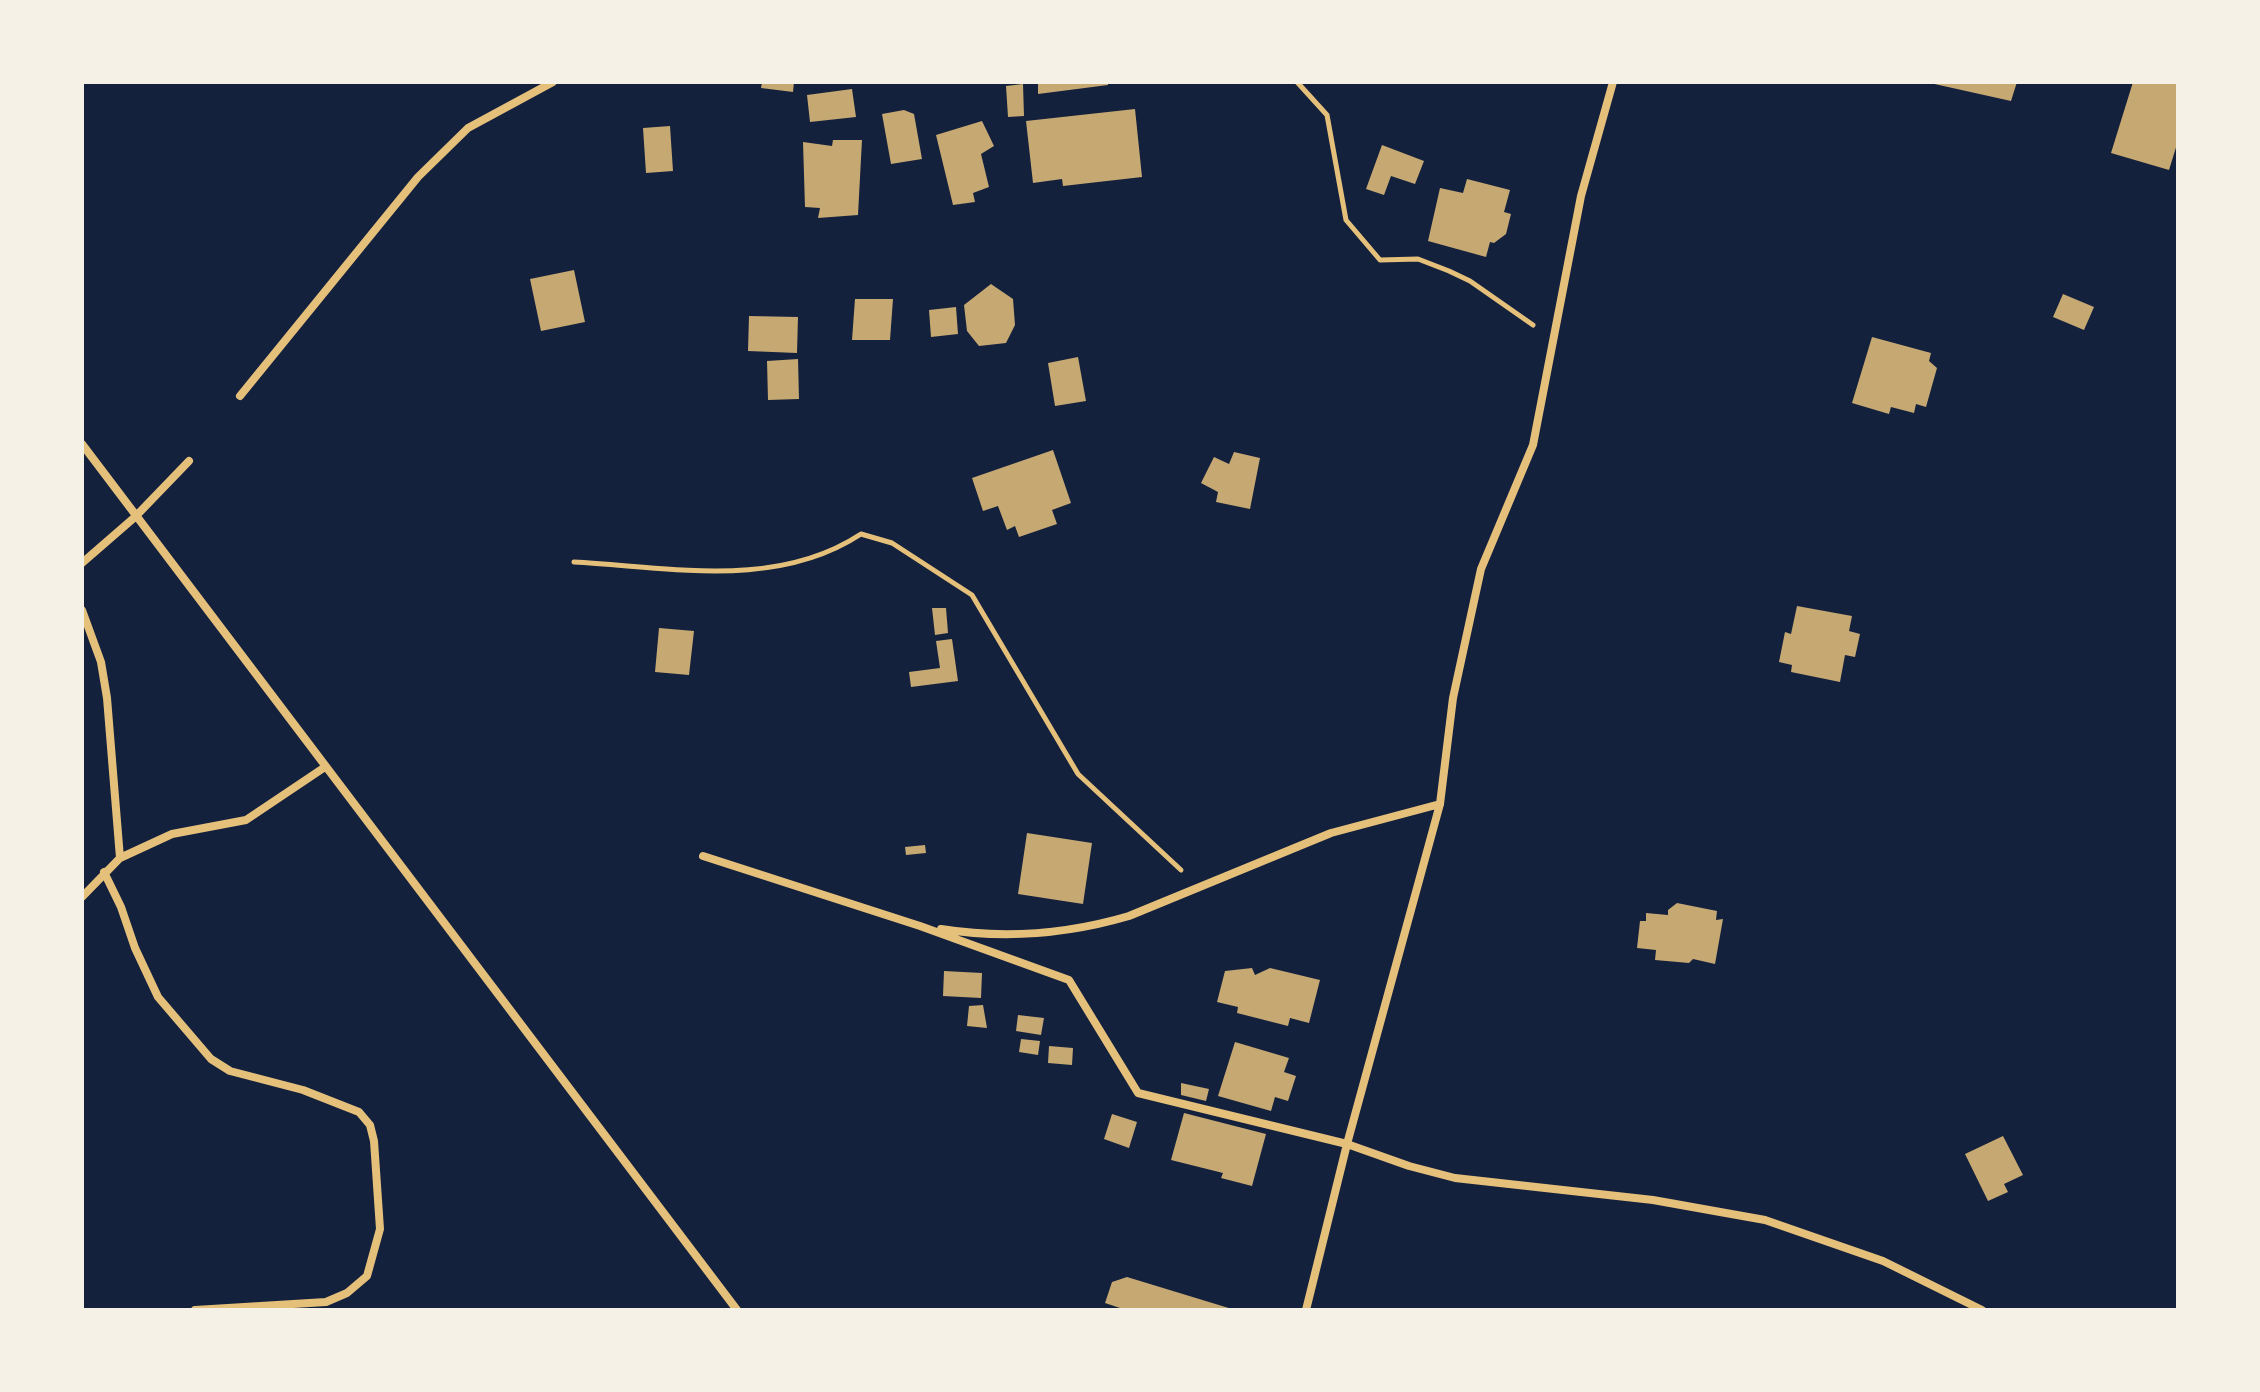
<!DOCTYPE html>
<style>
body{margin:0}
#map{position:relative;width:2260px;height:1392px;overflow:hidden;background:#14213d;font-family:Montserrat,sans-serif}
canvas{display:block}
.frame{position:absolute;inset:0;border:84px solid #f6f1e7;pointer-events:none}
</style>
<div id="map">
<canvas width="2260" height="1392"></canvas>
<div class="frame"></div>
</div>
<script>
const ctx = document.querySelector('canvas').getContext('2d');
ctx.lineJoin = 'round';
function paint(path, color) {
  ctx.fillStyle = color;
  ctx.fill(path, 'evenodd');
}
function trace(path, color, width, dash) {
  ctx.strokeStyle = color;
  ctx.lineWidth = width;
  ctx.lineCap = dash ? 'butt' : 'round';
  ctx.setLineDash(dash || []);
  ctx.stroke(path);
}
paint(new Path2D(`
 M762,82H794L793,92L761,88Z
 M1038,82H1108V85L1038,94Z
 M2017,82L2011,101L1930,83V82Z
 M2133,82H2178V141L2169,170L2111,153Z
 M1023,84L1024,116L1008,117L1006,86Z
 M852,89L856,117L810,122L807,95Z
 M1135,109L1142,177L1063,186L1062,179L1033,183L1026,121Z
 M904,110L914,114L922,159L891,164L882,114Z
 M982,121L994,146L981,154L989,187L973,193L975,202L953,205L936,135Z
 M670,126L673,171L646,173L643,128Z
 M833,140H862L858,215L818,218L820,208L805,207L803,142L832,146Z
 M1382,145L1424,161L1415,184L1391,176L1384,195L1366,189Z
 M1467,179L1510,190L1504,212L1511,214L1506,234L1494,243L1490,242L1486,257L1428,241L1440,188L1463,193Z
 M574,270L585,322L541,331L530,279Z
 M991,284L1013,299L1015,325L1006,343L979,346L967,331L964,305Z
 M2063,294L2094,307L2084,330L2053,317Z
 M855,299H893L890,340H852Z
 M956,307L958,334L931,337L929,310Z
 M749,316L798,317L797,353L748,351Z
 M1872,337L1931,353L1929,361L1937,368L1926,407L1916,404L1914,413L1891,407L1889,414L1852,403Z
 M1078,357L1086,401L1055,406L1048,363Z
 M798,359L799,399L768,400L767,361Z
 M1053,450L1071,503L1052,510L1057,524L1019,537L1015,526L1007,530L998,506L983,511L972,478Z
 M1234,452L1260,458L1250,509L1216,502L1218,492L1201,483L1214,457L1229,464Z
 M1797,606L1852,616L1849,631L1860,634L1855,657L1845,655L1840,682L1791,672L1792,665L1779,662L1785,632L1791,634Z
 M932,608H946L948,633L935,635Z
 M659,628L694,631L689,675L655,672Z
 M952,639L958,681L911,687L909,672L940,668L936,641Z
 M1027,833L1092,843L1083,904L1018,894Z
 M925,845L926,853L906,855L905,847Z
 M1677,903L1717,911L1716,920L1723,919L1715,964L1693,959L1689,963L1655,960L1656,950L1637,948L1640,921H1646V913L1668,915V910Z
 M1252,968L1255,975L1270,968L1320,980L1309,1023L1290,1018L1288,1026L1237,1013L1238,1007L1217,1002L1225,971Z
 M944,971L982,973L981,998L943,996Z
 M983,1005L987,1028L967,1026L969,1006Z
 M1018,1015L1044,1018L1041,1035L1016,1031Z
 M1021,1039L1040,1041L1038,1055L1019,1052Z
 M1235,1042L1289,1058L1284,1072L1296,1076L1288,1101L1275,1097L1271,1111L1218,1096Z
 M1049,1046L1073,1048L1072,1065L1048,1063Z
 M1181,1083L1209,1089L1206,1101L1181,1095Z
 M1184,1113L1266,1134L1252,1186L1221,1178L1223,1173L1171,1160Z
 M1112,1114L1137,1122L1129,1148L1104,1139Z
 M2003,1136L2023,1175L2004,1184L2008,1192L1988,1201L1965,1154Z
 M1127,1277L1232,1309V1310H1119L1120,1308L1105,1303L1112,1282Z`), '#c6a872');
trace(new Path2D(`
 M1297,82L1327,115L1346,220L1380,260L1418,259L1449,271L1470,281L1533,325
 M574,562C670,567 776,590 861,534L892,543L972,595L1078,774L1181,870`), '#e5c07b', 5);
trace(new Path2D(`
 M240,396L418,177L468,128L553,82
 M82,444L737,1310
 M82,563L135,517L189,461
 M82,610L101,662L107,698L120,858
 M703,856L920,926L1069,980L1138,1093L1347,1144L1409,1166L1455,1178L1653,1200L1765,1220L1883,1261L1982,1310
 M104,872L121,907L135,948L158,997L211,1059L230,1071L303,1090L359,1112L370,1125L374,1141L380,1229L367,1276L347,1293L326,1302L195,1310
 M82,897L120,858L172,834L246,820L325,767
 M941,929C1004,939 1068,934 1129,916L1331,833L1440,804
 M1306,1310L1347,1144L1440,804L1453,698L1481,569L1533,445L1581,196L1613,82`), '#e5c07b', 8);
</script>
